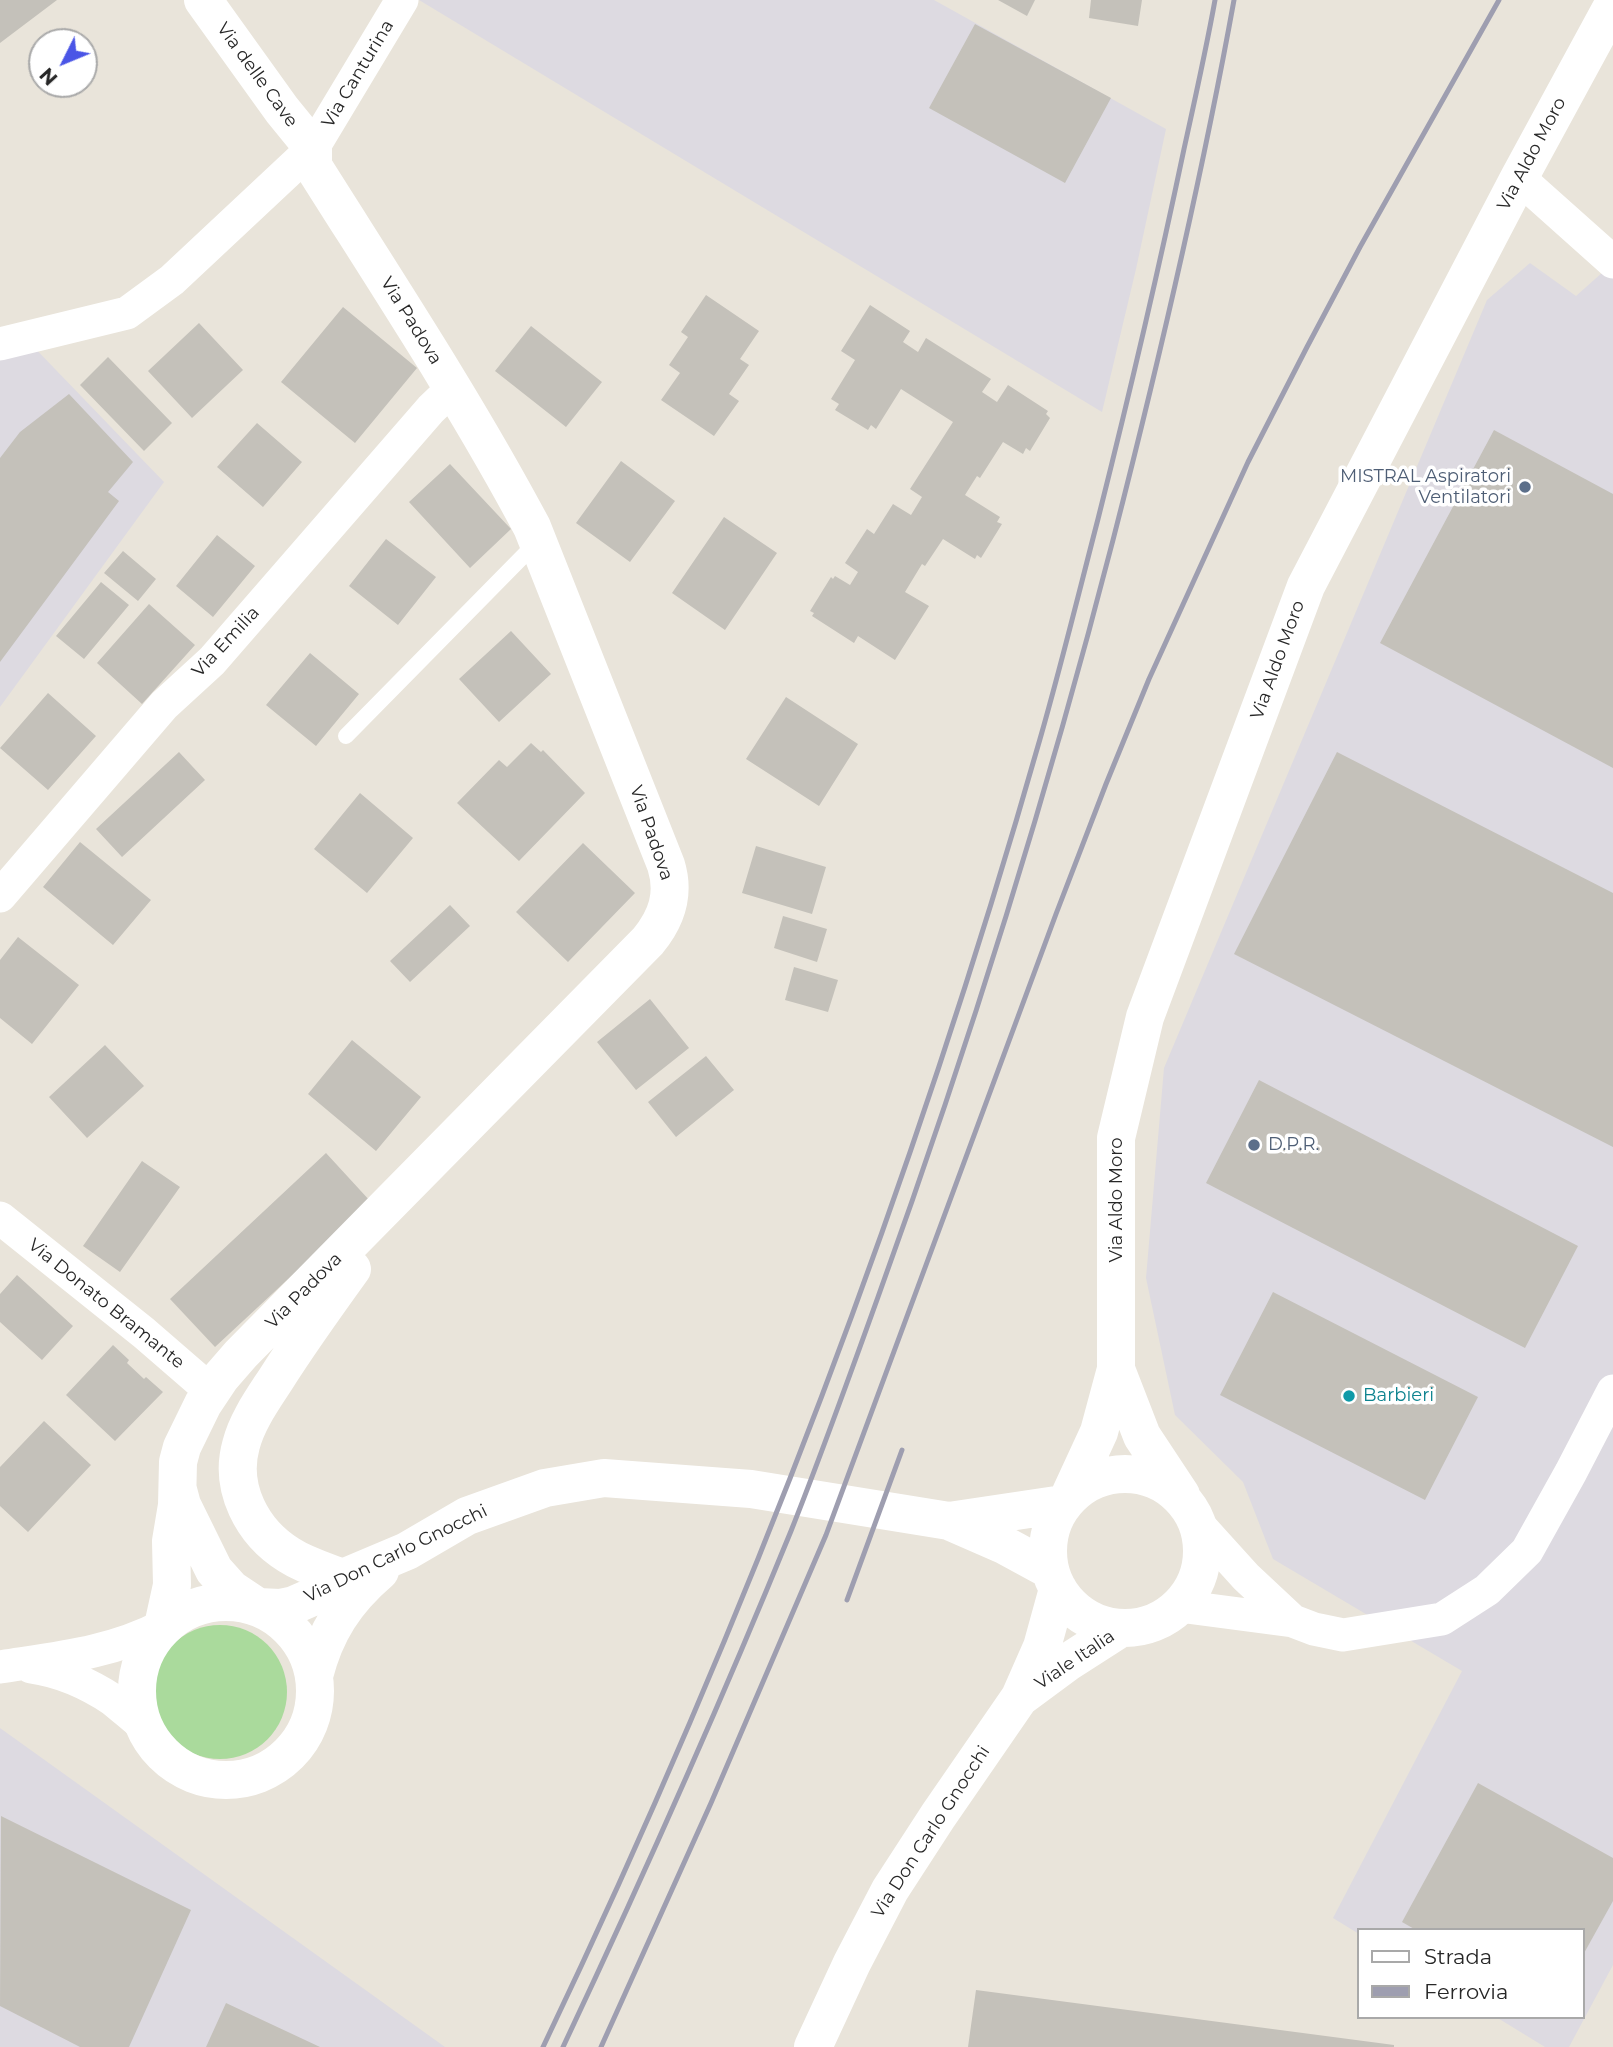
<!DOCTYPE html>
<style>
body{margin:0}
#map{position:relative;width:1613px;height:2047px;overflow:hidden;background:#e9e4da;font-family:Montserrat,sans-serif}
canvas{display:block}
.legend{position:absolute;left:1357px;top:1928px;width:228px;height:91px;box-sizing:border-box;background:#fff;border:2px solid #a9a9a9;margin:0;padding:9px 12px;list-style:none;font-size:21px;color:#272727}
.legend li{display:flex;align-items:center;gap:14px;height:35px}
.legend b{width:35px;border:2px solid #a9a9a9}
.north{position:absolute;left:28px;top:28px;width:70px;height:70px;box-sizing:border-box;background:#fff;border:2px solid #a9a9a9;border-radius:50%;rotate:227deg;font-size:19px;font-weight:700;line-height:28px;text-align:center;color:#272727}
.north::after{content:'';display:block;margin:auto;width:24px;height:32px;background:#4a55e6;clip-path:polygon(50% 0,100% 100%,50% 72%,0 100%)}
</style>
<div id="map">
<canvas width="1613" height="2047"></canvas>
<ul class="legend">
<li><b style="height:9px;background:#fff"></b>Strada</li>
<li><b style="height:9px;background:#9e9eb0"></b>Ferrovia</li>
</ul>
<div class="north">N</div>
</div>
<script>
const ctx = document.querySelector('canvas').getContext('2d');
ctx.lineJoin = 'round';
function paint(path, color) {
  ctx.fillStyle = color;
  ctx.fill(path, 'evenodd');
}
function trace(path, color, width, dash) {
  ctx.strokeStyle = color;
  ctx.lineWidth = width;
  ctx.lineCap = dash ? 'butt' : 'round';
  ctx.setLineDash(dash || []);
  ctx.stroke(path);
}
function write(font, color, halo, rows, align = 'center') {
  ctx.font = font + ' Montserrat,sans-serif';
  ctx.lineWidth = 7;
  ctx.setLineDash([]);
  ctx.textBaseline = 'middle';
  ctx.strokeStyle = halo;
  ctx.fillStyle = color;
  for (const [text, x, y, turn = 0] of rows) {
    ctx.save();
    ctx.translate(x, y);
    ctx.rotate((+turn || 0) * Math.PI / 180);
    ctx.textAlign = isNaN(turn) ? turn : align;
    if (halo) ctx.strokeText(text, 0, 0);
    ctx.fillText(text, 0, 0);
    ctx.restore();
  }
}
paint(new Path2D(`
 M419,0H934L1166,129L1136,269L1102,412Z
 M1530,263L1576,296L1613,263V1965L1569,2047H1545L1496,2017H1583V1930H1359V1934L1333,1918L1462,1671L1273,1559L1243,1482L1175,1415L1146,1278L1164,1068L1487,300Z
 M28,341L164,482L0,707V348Z
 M0,1728L445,2047H0Z`), '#dddae1');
paint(new Path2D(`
 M153 1692a67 67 0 1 1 134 0a67 67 0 1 1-134 0Z`), '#aada9c');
paint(new Path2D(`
 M0,0H57L0,43Z
 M998,0H1035L1027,16Z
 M1091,0H1142L1138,26L1089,18Z
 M975,24L1111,98L1065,183L929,108Z
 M706,295L759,331L740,359L749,365L729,394L739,401L714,436L661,400L680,373L669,365L688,337L681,332Z
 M870,305L910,331L903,342L918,352L926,338L991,379L982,392L997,402L1008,385L1048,411L1046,414L1050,418L1030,451L1026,448L1023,454L1003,442L980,478L977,476L965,495L1000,517L997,522L1002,524L981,558L977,555L975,559L943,539L925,566L922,564L905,592L929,606L895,660L858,636L854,643L812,616L814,613L810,611L831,577L833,579L835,576L850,585L858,572L845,563L867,529L874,534L893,504L911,515L922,497L910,489L953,422L901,389L876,429L871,425L868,430L835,410L839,404L831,399L855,360L841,351Z
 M343,307L417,368L355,443L281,382Z
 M199,323L243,370L192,418L148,371Z
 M531,326L602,382L566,427L495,371Z
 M108,357L172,423L144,451L80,385Z
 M69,394L133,462L108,492L119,501L0,662V458L20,432Z
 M257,423L302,462L263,507L217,467Z
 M1494,430L1613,494V768L1380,643Z
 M621,461L675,501L630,562L576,523Z
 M450,464L511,529L470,568L409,502Z
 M724,517L777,553L725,630L672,593Z
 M217,535L255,566L213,617L176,586Z
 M386,539L436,577L398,625L349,586Z
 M123,551L156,579L138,601L104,573Z
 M101,582L129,605L84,659L56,636Z
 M149,604L195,645L142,704L97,663Z
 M511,631L551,674L499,722L459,679Z
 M310,653L359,694L316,746L266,705Z
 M48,693L96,736L48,790L0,748Z
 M786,697L858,744L819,806L746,759Z
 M531,743L541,752L543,750L585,793L519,861L457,803L499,760L507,767Z
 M179,752L205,780L122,857L96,829Z
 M1337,752L1613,893V1147L1234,954Z
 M360,793L413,838L367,893L314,849Z
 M80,842L151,900L113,945L43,887Z
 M583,843L635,893L568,962L516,912Z
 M756,846L826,867L812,914L742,893Z
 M450,905L470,926L410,982L390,961Z
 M783,916L827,929L817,962L774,948Z
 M18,937L79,985L32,1044L0,1018V960Z
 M794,967L838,980L828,1012L785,1000Z
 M650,999L689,1048L636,1090L597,1042Z
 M352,1040L421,1097L376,1151L308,1094Z
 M105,1045L144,1086L87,1138L49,1097Z
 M706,1056L734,1090L676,1137L648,1102Z
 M1259,1080L1578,1246L1525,1348L1206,1183Z
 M326,1153L371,1202L215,1347L170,1299Z
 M142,1161L180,1187L120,1272L83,1246Z
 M17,1275L73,1326L42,1360L0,1322V1294Z
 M1273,1292L1478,1397L1425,1500L1220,1395Z
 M113,1345L129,1360L127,1363L144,1379L146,1377L163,1392L115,1441L66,1395Z
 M44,1421L91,1465L28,1532L0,1506V1467Z
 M1478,1783L1613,1858V1901L1583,1955V1930H1416L1402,1922Z
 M1,1816L191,1910L129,2047H80L0,2006Z
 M976,1990L1394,2045V2047H968Z
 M226,2003L320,2047H206Z`), '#c4c1ba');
trace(new Path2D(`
 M346,736L538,541`), '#fff', 16);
trace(new Path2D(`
 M1519,178L1613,262
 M0,344L127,313L172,280L313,148L402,0
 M0,896L164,705L212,661L431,409L453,388
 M0,1218L144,1333L211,1391
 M1198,1524L1246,1577L1293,1621
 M1179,1606L1293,1621L1314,1629L1343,1635L1442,1619L1487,1590L1527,1551L1571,1472L1613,1391
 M0,1667C58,1658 111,1653 163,1626
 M31,1667C59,1671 89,1684 113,1700C123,1708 133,1717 143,1725`), '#fff', 33);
trace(new Path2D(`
 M1116,1369L1142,1436L1181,1495
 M1048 1551a77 77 0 1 1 154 0a77 77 0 1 1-154 0Z
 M178,1490L182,1505L214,1570L231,1589L258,1607L280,1608L294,1605L310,1598L343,1578L407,1551L467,1516L545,1488L604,1478L751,1489L949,1521L1004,1545L1050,1570
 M1069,1497L1099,1432L1116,1369V1138L1145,1017L1306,586L1519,178L1613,5
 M949,1521L1063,1504
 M343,1578C325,1571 306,1566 289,1555C252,1532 229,1488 241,1445C247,1421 263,1399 276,1379C300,1341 326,1305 352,1269
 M137 1691a89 89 0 1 1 178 0a89 89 0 1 1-178 0Z
 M163,1626L172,1585L171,1541L177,1505L178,1462L182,1447L203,1404L221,1377L241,1354L648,941C667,918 675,894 666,865L532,527C466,403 388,285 313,166V148L282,110L203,0
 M314,1676C325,1632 345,1601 380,1571
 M1022,1696L1068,1662L1121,1628
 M813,2047L852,1963L890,1890L938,1816L1020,1697L1042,1647L1058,1589`), '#fff', 38);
trace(new Path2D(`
 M847,1600L902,1450
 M543,2047C744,1626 912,1188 1040,739C1061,666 1079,592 1098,519C1129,396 1158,273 1184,149C1195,99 1206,50 1215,0
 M563,2047C643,1877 720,1705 791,1531C822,1453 850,1375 878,1297C968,1048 1047,796 1113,540C1159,361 1201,182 1234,0
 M601,2047L711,1803L826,1535L1056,914L1106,784L1149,679L1248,462L1307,347L1360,247L1499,0`), '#9e9eb0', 5);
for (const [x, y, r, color] of [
 [1525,487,7,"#5c6f8a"],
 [1254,1145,7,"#5c6f8a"],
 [1349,1396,7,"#0f9aa8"]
]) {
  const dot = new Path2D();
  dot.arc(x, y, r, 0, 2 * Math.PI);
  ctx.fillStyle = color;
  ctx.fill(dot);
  trace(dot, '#fff', 2.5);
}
write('18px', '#272727', '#fff', [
 ["Via Canturina",358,74,-59],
 ["Via delle Cave",257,75,54],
 ["Via Aldo Moro",1532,154,-62],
 ["Via Padova",411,321,58],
 ["Via Emilia",226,642,-47],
 ["Via Aldo Moro",1278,660,-70],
 ["Via Padova",651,833,71],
 ["Via Aldo Moro",1117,1200,-90],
 ["Via Padova",304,1291,-45],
 ["Via Donato Bramante",106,1304,39],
 ["Via Don Carlo Gnocchi",396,1554,-26],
 ["Viale Italia",1075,1660,-34],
 ["Via Don Carlo Gnocchi",931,1832,-57]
]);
write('18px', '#4e5e75', '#fff', [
 ["MISTRAL Aspiratori",1511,477],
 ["Ventilatori",1511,498],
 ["D.P.R.",1268,1145,"left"]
], 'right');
write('18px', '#0d838f', '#fff', [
 ["Barbieri",1363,1396]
], 'left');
</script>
